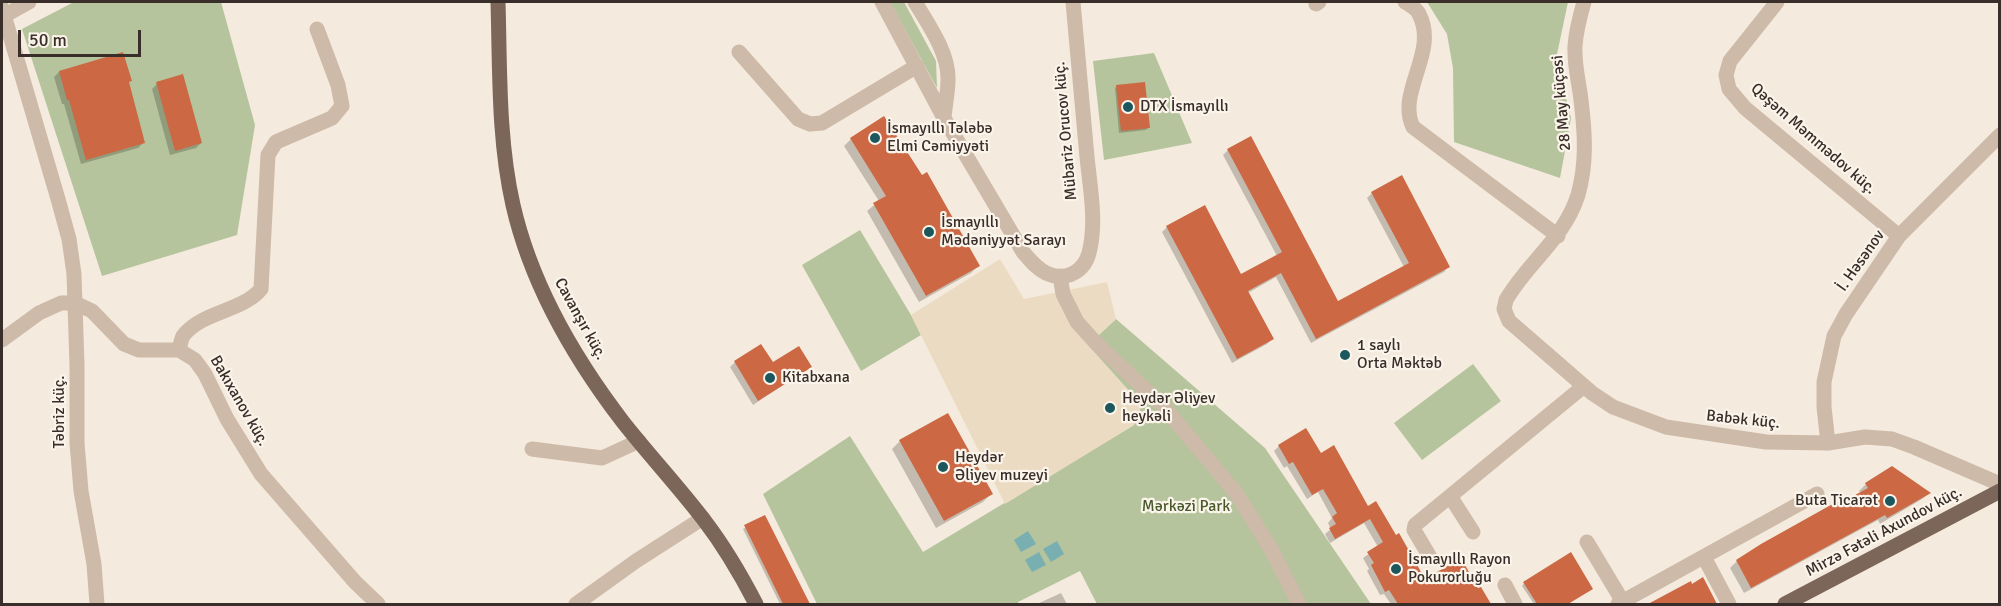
<!DOCTYPE html>
<meta charset="utf-8">
<style>
body{margin:0}
#map{position:relative;width:2001px;height:606px;overflow:hidden;background:#f4eadd;font-family:Signika,sans-serif}
canvas{display:block}
.frame{position:absolute;inset:0;border:3px solid #392e29;pointer-events:none}
.scale{position:absolute;left:18px;top:30px;width:123px;height:27px;box-sizing:border-box;border:3px solid #392e29;border-top:0;padding-left:8px;font-size:18px;line-height:21px;white-space:nowrap;color:#392e29;-webkit-text-stroke:4px #fbf4ea;paint-order:stroke}
</style>
<div id="map">
<canvas width="2001" height="606"></canvas>
<div class="frame"></div>
<div class="scale">50 m</div>
</div>
<script>
const ctx = document.querySelector('canvas').getContext('2d');
ctx.lineJoin = 'round';
function paint(path, color) {
  ctx.fillStyle = color;
  ctx.fill(path, 'evenodd');
}
function trace(path, color, width, dash) {
  ctx.strokeStyle = color;
  ctx.lineWidth = width;
  ctx.lineCap = dash ? 'butt' : 'round';
  ctx.setLineDash(dash || []);
  ctx.stroke(path);
}
function write(font, color, halo, rows, align = 'center') {
  ctx.font = font + ' Signika,sans-serif';
  ctx.lineWidth = 4.5;
  ctx.setLineDash([]);
  ctx.textBaseline = 'middle';
  ctx.strokeStyle = halo;
  ctx.fillStyle = color;
  for (const [text, x, y, turn = 0] of rows) {
    ctx.save();
    ctx.translate(x, y);
    ctx.rotate((+turn || 0) * Math.PI / 180);
    ctx.textAlign = isNaN(turn) ? turn : align;
    if (halo) ctx.strokeText(text, 0, 0);
    ctx.fillText(text, 0, 0);
    ctx.restore();
  }
}
paint(new Path2D(`
 M74,2H221L255,125L237,235L102,276L22,29Z
 M890,2H904L936,61L937,88Z
 M1427,2H1568L1556,59L1571,118L1560,178L1454,142L1453,68L1447,34Z
 M1154,53L1192,143L1104,160L1093,61Z
 M860,230L911,315L921,335L861,371L802,265Z
 M1116,319L1265,448L1371,604H1097L1080,571L1018,602L1019,604H817L763,494L850,436L923,552L1134,425L1088,345Z
 M1473,364L1501,401L1422,460L1394,423Z`), '#b5c49c');
paint(new Path2D(`
 M1000,259L1024,299L1107,282L1116,319L1088,345L1142,405L1134,425L1005,504L911,315Z`), '#ecdbc3');
paint(new Path2D(`
 M1028,531L1036,544L1021,552L1014,540Z
 M1057,541L1064,554L1051,562L1043,549Z
 M1039,552L1046,565L1032,572L1025,560Z`), '#7aafb2');
paint(new Path2D(`
 M59,72L127,84L143,143L138,148L81,164L64,104H62L54,77Z
 M157,84L201,143L196,148L170,155L152,89Z
 M1117,86L1148,128L1146,130L1119,133L1115,88Z
 M884,118L978,266L971,273L919,302L867,211L879,201L844,146L851,139Z
 M1228,150L1338,303L1404,267L1367,198L1372,193L1448,267L1444,272L1311,343L1276,277L1248,293L1272,339L1267,344L1232,363L1162,232L1167,227L1241,276L1277,256L1223,155Z
 M735,362L772,365L810,367L753,405L730,367Z
 M900,441L991,494L983,502L936,528L892,449Z
 M1279,446L1320,455L1367,508L1424,581L1478,590L1480,589L1489,604H1391L1384,594L1380,595L1367,571L1369,569L1363,558L1378,547L1364,523L1330,543L1325,534L1331,529L1328,523L1332,518L1318,492L1307,499L1287,466L1284,468L1274,451Z
 M1866,484L1929,493L1922,499L1880,524L1878,520L1744,593L1730,568L1737,561L1861,494L1859,491Z
 M764,517L808,604H780L743,529Z
 M1702,579L1716,604H1650L1690,583L1691,586Z
 M1524,583L1589,590L1568,604H1534L1522,586Z
 M1061,593L1067,604H1037Z`), '#0003');
paint(new Path2D(`
 M123,52L132,81L129,82L145,143L86,160L69,100H67L59,71Z
 M183,74L202,143L175,151L156,82Z
 M1145,82L1150,128L1121,131L1116,85Z
 M884,116L922,175L927,172L980,266L926,296L873,203L886,196L850,138Z
 M1251,136L1338,301L1409,263L1371,192L1402,175L1450,267L1316,339L1281,273L1248,291L1274,339L1237,359L1166,226L1205,205L1241,274L1282,252L1227,149Z
 M761,344L773,362L799,346L812,367L758,401L734,361Z
 M948,413L993,494L944,521L899,440Z
 M1306,428L1321,453L1334,445L1368,506L1376,501L1396,535L1399,533L1425,579L1461,558L1478,588L1481,587L1491,604H1398L1389,590L1385,592L1371,565L1374,563L1367,552L1383,542L1370,519L1335,539L1329,528L1336,524L1332,517L1337,513L1323,489L1312,495L1293,462L1289,464L1278,445Z
 M1892,466L1931,493L1887,518L1885,515L1751,588L1736,560L1761,544L1829,506L1843,499L1844,501L1868,488L1865,483Z
 M765,515L810,604H783L744,525Z
 M1571,552L1593,589L1568,604H1537L1523,582Z
 M1703,577L1717,604H1648L1691,581L1692,584Z`), '#cc6843');
trace(new Path2D(`
 M882,2L944,118L1023,252C1030,260 1036,268 1046,273C1065,282 1084,272 1089,253C1097,223 1090,187 1087,157C1082,105 1078,53 1073,2
 M915,2C928,24 949,53 948,80C948,92 945,105 944,118
 M1405,2C1410,5 1417,9 1419,14C1439,52 1396,92 1413,127L1558,236
 M1584,2C1580,16 1576,31 1575,46C1574,65 1579,82 1581,100C1585,133 1587,163 1578,195C1564,239 1528,262 1506,300L1504,309L1509,321L1592,393L1613,407L1666,427L1766,442L1828,443L1865,437L1892,439L1914,447L2000,484
 M1777,2L1730,61L1726,75L1729,89L1745,108L1899,236
 M1316,4L1319,2
 M2,8L58,199L69,239L74,274L77,365V443L81,491L94,564L97,604
 M2,17L29,2
 M739,52L798,119L810,124L822,123L917,66
 M1060,276L1063,294L1077,322L1096,343L1164,407L1236,493L1271,549L1299,604
 M2,340L39,313L61,303H75L92,311L124,344L139,350H179L195,360L205,374L227,419L261,474L355,582L378,604
 M179,350C180,346 181,340 183,336C202,311 242,312 261,289L268,155L276,142L332,118L342,106L338,85L317,29
 M1828,443L1824,407V382L1834,336L1846,314L1899,236L2000,135
 M532,449L602,458L639,441
 M1450,496L1473,532
 M1587,542L1623,602
 M1430,557L1414,530L1415,525L1584,386
 M1704,557L1729,604
 M1505,585L1515,604
 M576,604L636,561L703,518
 M1618,604L1817,494`), '#cdbaa8', 15);
trace(new Path2D(`
 M498,2C500,69 498,139 513,205C531,284 574,358 623,422C649,455 678,486 704,520C724,546 741,575 756,604
 M1785,604L2000,491`), '#7c6659', 15);
for (const [x, y, r, color] of [
 [1128,107,6,"#1c575d"],
 [875,138,6,"#1c575d"],
 [929,232,6,"#1c575d"],
 [1345,355,6,"#1c575d"],
 [770,378,6,"#1c575d"],
 [1110,408,6,"#1c575d"],
 [943,467,6,"#1c575d"],
 [1890,501,6,"#1c575d"],
 [1396,569,6,"#1c575d"]
]) {
  const dot = new Path2D();
  dot.arc(x, y, r, 0, 2 * Math.PI);
  ctx.fillStyle = color;
  ctx.fill(dot);
  trace(dot, '#fbf4ea', 2);
}
write('16px', '#392e29', '#fbf4ea', [
 ["28 May küçəsi",1562,103,-95],
 ["Mübariz Orucov küç.",1066,131,-95],
 ["Qəşəm Məmmədov küç.",1813,139,41],
 ["İ. Həsənov",1861,261,-55],
 ["Cavanşır küç.",580,319,61],
 ["Bakıxanov küç.",239,401,60],
 ["Təbriz küç.",60,412,-90],
 ["Babək küç.",1743,420,6],
 ["Mirzə Fətəli Axundov küç.",1884,532,-28]
]);
write('16px', '#392e29', '#fbf4ea', [
 ["DTX İsmayıllı",1140,107],
 ["İsmayıllı Tələbə",887,129],
 ["Elmi Cəmiyyəti",887,147],
 ["İsmayıllı",941,223],
 ["Mədəniyyət Sarayı",941,241],
 ["1 saylı",1357,346],
 ["Orta Məktəb",1357,364],
 ["Kitabxana",782,378],
 ["Heydər Əliyev",1122,399],
 ["heykəli",1122,417],
 ["Heydər",955,458],
 ["Əliyev muzeyi",955,476],
 ["Buta Ticarət",1878,501,"right"],
 ["İsmayıllı Rayon",1408,560],
 ["Pokurorluğu",1408,578]
], 'left');
write('16px', '#47592b', '#fbf4ea', [
 ["Mərkəzi Park",1186,507]
]);
</script>
